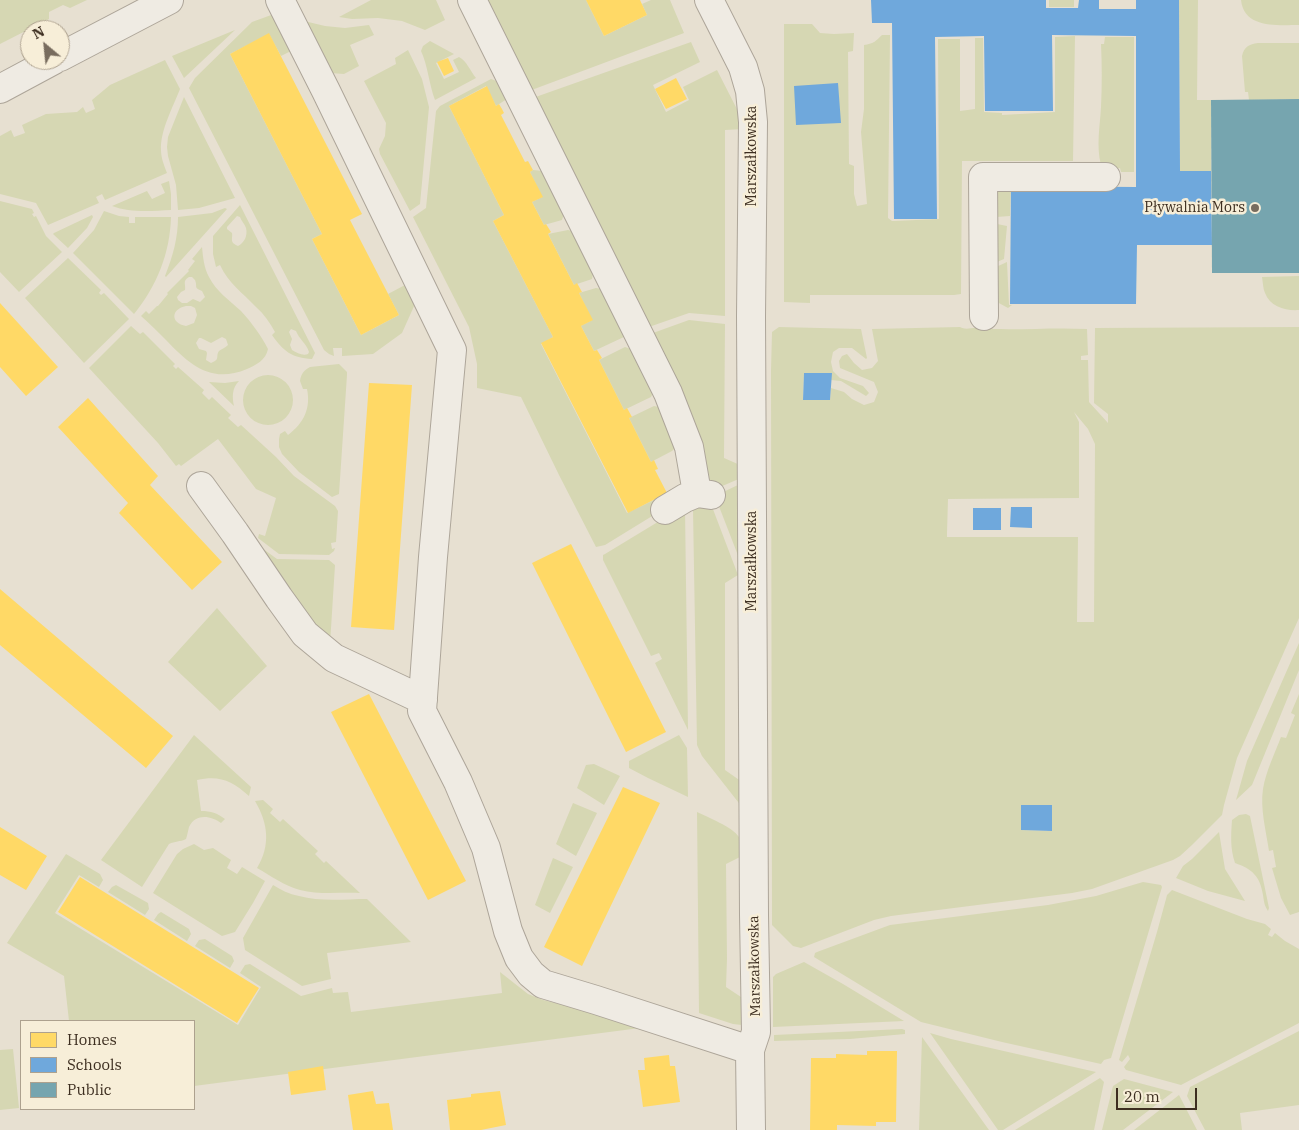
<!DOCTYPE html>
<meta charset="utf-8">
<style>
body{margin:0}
#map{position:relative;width:1299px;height:1130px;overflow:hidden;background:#e7e0d1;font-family:"IBM Plex Serif",serif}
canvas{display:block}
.legend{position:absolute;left:20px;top:1020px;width:175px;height:90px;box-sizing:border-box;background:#f7eed8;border:1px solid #ada18e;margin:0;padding:6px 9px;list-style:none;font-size:15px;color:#3d2e20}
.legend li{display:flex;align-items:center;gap:10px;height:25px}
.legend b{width:25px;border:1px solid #ada18e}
.north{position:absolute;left:20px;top:20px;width:50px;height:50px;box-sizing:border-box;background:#f7eed8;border:1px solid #ada18e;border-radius:50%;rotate:332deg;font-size:14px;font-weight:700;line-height:20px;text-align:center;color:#3d2e20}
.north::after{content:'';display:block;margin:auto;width:18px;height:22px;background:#786c5e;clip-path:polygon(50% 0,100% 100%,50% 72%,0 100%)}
.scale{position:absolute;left:1116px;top:1088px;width:81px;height:22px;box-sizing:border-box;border:2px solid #3d2e20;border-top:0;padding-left:6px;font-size:15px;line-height:18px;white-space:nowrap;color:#3d2e20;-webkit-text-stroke:4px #f7eed8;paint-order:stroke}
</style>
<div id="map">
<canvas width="1299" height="1130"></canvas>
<ul class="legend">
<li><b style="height:14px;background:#ffd966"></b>Homes</li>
<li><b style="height:14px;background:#6fa8dc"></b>Schools</li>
<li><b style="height:14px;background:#76a5af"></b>Public</li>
</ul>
<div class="north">N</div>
<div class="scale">20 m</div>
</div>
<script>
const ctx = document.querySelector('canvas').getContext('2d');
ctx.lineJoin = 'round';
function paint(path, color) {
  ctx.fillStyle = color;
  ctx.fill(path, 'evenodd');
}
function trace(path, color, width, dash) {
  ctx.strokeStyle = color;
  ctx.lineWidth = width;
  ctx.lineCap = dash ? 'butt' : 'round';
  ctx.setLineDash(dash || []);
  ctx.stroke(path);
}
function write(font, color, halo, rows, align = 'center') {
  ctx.font = font + ' "IBM Plex Serif",serif';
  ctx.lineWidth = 5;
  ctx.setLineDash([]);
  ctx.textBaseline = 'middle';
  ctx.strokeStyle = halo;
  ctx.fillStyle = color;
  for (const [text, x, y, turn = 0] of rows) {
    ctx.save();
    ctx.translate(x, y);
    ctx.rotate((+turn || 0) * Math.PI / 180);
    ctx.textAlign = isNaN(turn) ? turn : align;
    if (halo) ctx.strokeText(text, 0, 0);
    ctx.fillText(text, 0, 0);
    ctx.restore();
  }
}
paint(new Path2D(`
 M0,0H87L70,8L63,5L49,12V19L0,44Z
 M371,0H436L445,20L425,30L402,21L378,18L352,19L339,17Z
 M483,0H586L604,36L647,15L642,4L651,0H670L684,33L529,91Z
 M1049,0H1074V7H1049Z
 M1179,0H1198L1197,100H1211V171H1180Z
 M1241,0H1299V25C1278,25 1244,29 1241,0Z
 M274,14L293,50L281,56L269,34L230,54L322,234L312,239L361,335L399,315L388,294L405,285L415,304L402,333L373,354L342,356V348H333L334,356L329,354L324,350L189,88L195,78L252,22Z
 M300,20L325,26L345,28L369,25L374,35L350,45L359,66L344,74L330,73Z
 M784,24H812L820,33L834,34L854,33L853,51L848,52L849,164L854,166V194L857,206L867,204L861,132L864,109V45C873,44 876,41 882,35H890L888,218L892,221H894L939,219L938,39H960V111L975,109V38H983L984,112L1002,113V115L1055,112V37L1075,36L1073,161H962L961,294L954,295H810V303L784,302Z
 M235,30L184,78L172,56Z
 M1105,37H1134V172H1121L1120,168L1116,169L1101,165C1096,146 1100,126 1101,107C1102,86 1102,65 1101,44H1104Z
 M430,41L454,54L436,63L444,79L459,72L453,60L459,57C467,61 470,71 476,78L435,100C429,84 428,66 421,51L423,46Z
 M691,42L700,62L653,85L666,112L689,100L683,87L717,70L742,119L744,129L725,130V316L689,313L646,328L530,99Z
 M1258,43H1299V99L1249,100L1248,92H1245L1242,56C1244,47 1249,44 1258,43Z
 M408,50L422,79L429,107L420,204L410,211L380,154L379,149L385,136L386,123L364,81L396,64L395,58Z
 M165,60L180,89C173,107 160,131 161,150C161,158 164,165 167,173L105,200L102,194L96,197L99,203L48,225L36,203L0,194V136L11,130L14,137L25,133L22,125L46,114L77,112L83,107L86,113L95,109L92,100L110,85Z
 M491,79L499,82L507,99L496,106L486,86L449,106L504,215L493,221L553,337L541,344L627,513L656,499L662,510L605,545L596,547L559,475L521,397L477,388V364L469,327L413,217L426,208L436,111L440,106Z
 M184,97L235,198L199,208L178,210L176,185L168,156L167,147L168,137Z
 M533,170L543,171L564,214L562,220L544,225L532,202L542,197L530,172Z
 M169,181L171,194V210C152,211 130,213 112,206L147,191L152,199L165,193L161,184Z
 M996,181L1011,186L1010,216L996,217Z
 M0,201L32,209L34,213L32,214L34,217L36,216L46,236L62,252L19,292L0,272Z
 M240,205L315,353L312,359C292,358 283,351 272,335L275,332C270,323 264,314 256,307C242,292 229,284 220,265L216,267L213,254V236ZM237,216L240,217C241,221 245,224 246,228C248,236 244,243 238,246C229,242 233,239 232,233L227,229V227ZM291,329L296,331C299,339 306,343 309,352L308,354C303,356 297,353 292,350L290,345L292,339L289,332Z
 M225,208L227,209L166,277L165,276C173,256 178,238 178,217L212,213Z
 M104,211L119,216L129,217V223H135V217H171C170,253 157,286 134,314L73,253L94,230Z
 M92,215L93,217L87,228L68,248L53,234L54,233Z
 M997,224L1007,226L1004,259L997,262Z
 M568,230L572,231L593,274L592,279L574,285L548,234Z
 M202,247C203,257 204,268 209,277C216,291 229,300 241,311C251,322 261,335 268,349C266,360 256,365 247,369C211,384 190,365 166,340C158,332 150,324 141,316L146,311L149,314L157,306H158L168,294L167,293L189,271L188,270L195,261L192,259ZM189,277H192L195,280C198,288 193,287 202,291L205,297L200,302L193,299L187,303H182L178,300L177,297L181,292L185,290C186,284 182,281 189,277ZM186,306H191L195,308L197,315L194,323L186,326C170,323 171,309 186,306ZM222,337L226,339L228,345C225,348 221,349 219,351C215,357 221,359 211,363L206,360L207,353L206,351L199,349L196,343L199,338H201L211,343Z
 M68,258L101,290L99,293L101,295L104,293L129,319L84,363L25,298Z
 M1007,262L1009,305H1012L1008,308L997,302L996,267Z
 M1299,276V310C1286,311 1270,307 1265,293C1263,289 1263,283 1262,277Z
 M596,288L602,289L626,336L594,351L581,326L592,320L579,293Z
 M689,320L725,324L724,458L740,465L741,478L713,490L683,408L653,333Z
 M131,326L140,334L143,332L175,364L173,366L176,369L178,367L204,390L202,393L209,400L212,397L231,415L228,418L238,427L241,425L276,457L294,476L335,506L338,511L336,542L331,543L332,549L335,548L334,551L329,555L279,554L258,538L259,534L265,536L276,498L256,489L218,439L181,466L179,464L176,466L158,443L89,368Z
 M779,327L861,329L867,358L866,359L852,348H839L833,352L831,362L833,371L840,378L863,386L869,393L866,396L841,381L831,380V373H804L803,400H830L831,388L844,392L852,399L864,405L874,402L878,392L874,382L840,368L839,361L842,356L847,354L854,363L862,370L872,368L878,361L872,329L960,327C965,330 970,328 976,328C1013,331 1050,327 1087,329L1088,355L1081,356V360H1088L1089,402L1108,423V414L1094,403L1095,328L1299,327V618L1237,758L1224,805L1222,815L1192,845L1180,856L1173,860L1092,889L1072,893L891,916L874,920L801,948L793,946L772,925L771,371L772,332ZM1074,412L1088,429L1095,444L1094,622H1077L1078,537H947V533L948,499L1079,498V422ZM1022,805H1052V831L1021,830Z
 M625,347L631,349L653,393L651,397L624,410L599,360Z
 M339,364L347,372V375L339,494L332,497L299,472L282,454L279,447V439L280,434L285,431L288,435C304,423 311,408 307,389H303L300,381C301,374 304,370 310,367Z
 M243 400a25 25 0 1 1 50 0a25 25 0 1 1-50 0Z
 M239,381C232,388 232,397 234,406L209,382L225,383Z
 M654,406L659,407L675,448L672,451L651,462L629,418Z
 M740,484L739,558L715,496Z
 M711,504L738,575L725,583V770L745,784L742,807L702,756L697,745L693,509L696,507Z
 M685,509L688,730L655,663L662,659L659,653L651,656L603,560V555L605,554L666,517Z
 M255,543L277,559L329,560L335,565L330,644L316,634Z
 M217,608L267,666L220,711L168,662Z
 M1299,643V670L1252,785L1236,800L1247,761Z
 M1299,694V912L1290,915L1281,898L1272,868L1276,867L1273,850L1269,851C1266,831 1260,808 1263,789C1266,771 1275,753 1281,737L1286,738L1295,715L1291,713Z
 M194,735L251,787L249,796C232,781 220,775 197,780L201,811C211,811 217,813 225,819L221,823C211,816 196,813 189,827C188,831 187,836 186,839C180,842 175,841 169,844L142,887L101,860Z
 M679,735L687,748L688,797L648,778L629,768V761Z
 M594,764L620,776L604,805L577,788L586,765Z
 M263,800L273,809L270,813L280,822L283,819L318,851L315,854L324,863L326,861L360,893C341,892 319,895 300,890C285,886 271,876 257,868C271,845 268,823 255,801Z
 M573,803L597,813L576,856L556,844Z
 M697,812C707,817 733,827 739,837C741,842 740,851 740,857L726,864L727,959L726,987L744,999L743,1021L742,1025L733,1024L699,1013Z
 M1246,814L1250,816L1269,908L1268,911C1264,905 1264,901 1263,895C1260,876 1252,869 1235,863C1230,848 1231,835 1232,820L1239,815Z
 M1219,832L1225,869L1245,901L1208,891L1176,878L1183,866L1192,859Z
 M194,844L204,850L213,848L231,860L227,868L237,874L242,867L265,881L253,903L235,932L222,936L153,893L177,854L183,849Z
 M66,854L100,874L103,880L99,887L79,875L55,913L238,1025L261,987L240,973L245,965L250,964L301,996L332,988L333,993L348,992L351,1012L502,993L500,972L528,994L543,1000L576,1008L640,1028L194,1086V1021H69L64,976L7,943Z
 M553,858L573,867L550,913L535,905Z
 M1143,882L1161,885L1162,887L1111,1058L1104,1060L1101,1064L1002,1042L921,1022L814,957L815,953L817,952L890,925L1048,905L1096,896Z
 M116,885L148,903L149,909L145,915L108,892L112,887Z
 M273,885C281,890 289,894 299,896C320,902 345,899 367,899L411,942L327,953L331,979L302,986L245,950L243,938Z
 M1172,890L1247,919L1265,924L1271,929L1268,935L1272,937L1275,933L1285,941L1299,949V1023L1181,1085L1126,1070L1124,1067L1130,1059L1128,1055L1122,1062L1119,1060L1157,932L1166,899L1167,895Z
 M161,912L189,929L191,934L187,941L154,920L158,914Z
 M205,939L232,956L234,961L230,968L195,946L199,940Z
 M804,962L843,984L904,1021L773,1027V977L776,974Z
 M902,1029L905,1030V1034L850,1039L774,1041V1035Z
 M1299,1031V1105L1240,1113L1242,1130H1205L1187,1096L1190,1087Z
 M930,1033L951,1039L1096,1072L1003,1130H998Z
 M922,1037L989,1130H919Z
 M13,1049L19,1108L0,1110V1050Z
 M1100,1078L1104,1082L1094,1130H1015Z
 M1124,1079L1173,1092L1123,1130H1102L1113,1086Z
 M1179,1095L1197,1130H1134Z`), '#d6d7b3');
paint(new Path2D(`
 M586,0H640L647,15L604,36Z
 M269,33L362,214L350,220L399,315L361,335L312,239L322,234L230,54Z
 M448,58L454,71L444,76L437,62Z
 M676,78L687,99L666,109L655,89Z
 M487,86L496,106L499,104L502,109L504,113L501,115L525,162L528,161L533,170L530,172L543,197L532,202L544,225L546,224L551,232L548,234L574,285L577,283L582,292L579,293L593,320L581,326L594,351L597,350L602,358L599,360L624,410L627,408L632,417L629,418L651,462L654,460L658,469L655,470L667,493L628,513L541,343L553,337L493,221L504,215L449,106Z
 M0,303L58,367L26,396L0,367Z
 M369,383L412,385L394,630L351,627Z
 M88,398L158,476L150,485L222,562L192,590L119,513L128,503L58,427Z
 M571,544L666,732L626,752L532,563Z
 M0,589L173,736L146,768L0,645Z
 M369,694L466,881L428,900L331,712Z
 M623,787L660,803L582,966L544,947Z
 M0,827L47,856L26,890L0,875Z
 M80,877L259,988L237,1023L58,912Z
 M867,1051H897L896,1122H876V1126L837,1125V1130H810L811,1058H836V1054L867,1055Z
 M669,1055L670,1066H675L680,1102L643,1107L638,1070H645L644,1058Z
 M323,1066L326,1090L291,1095L288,1072Z
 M373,1091L376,1104L389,1103L393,1130H353L348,1095Z
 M500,1091L506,1125L481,1130H450L447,1100L471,1097V1094Z`), '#ffd966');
paint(new Path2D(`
 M871,0H1046V8H1078L1079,0H1099V9H1136V0H1179L1180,171H1211L1212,245H1137L1136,304H1010L1011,186L1136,187V36L1052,35L1053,111H985L984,36L935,37L937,219H894L892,23H872Z
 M838,83L841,123L796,125L794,86Z
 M804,373H832L830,400H803Z
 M1011,507H1032V528L1010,527Z
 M973,508H1001V530H973Z
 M1021,805H1052V831L1021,830Z`), '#6fa8dc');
paint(new Path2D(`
 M1299,99V273H1212L1211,100Z`), '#76a5af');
const minor = new Path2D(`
 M280,0L326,91L452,350L433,557L422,711L458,782L486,848L508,931L519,958L531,974L543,984L596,1000L750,1050
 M472,0L668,393L689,447L697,493
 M709,0L743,67L750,91L753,122L751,316L754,915L756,1032L750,1050L751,1130
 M60,57L169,0
 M0,89L54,60
 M984,316L983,177H1106
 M201,486L235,533L279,598L305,634L334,658L423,700
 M665,510L685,498L697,493L711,495`);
trace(minor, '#ada599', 30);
trace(minor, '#efebe3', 28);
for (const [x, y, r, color] of [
 [1255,208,5,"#786c5e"]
]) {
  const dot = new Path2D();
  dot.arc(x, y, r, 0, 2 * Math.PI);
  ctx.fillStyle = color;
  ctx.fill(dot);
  trace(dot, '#f7eed8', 2);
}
write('14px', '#3d2e20', '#f7eed8', [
 ["Marszałkowska",752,156,-90],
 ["Marszałkowska",752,561,-90],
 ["Marszałkowska",755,966,-91]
]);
write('14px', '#3d2e20', '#f7eed8', [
 ["Pływalnia Mors",1245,208]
], 'right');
</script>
